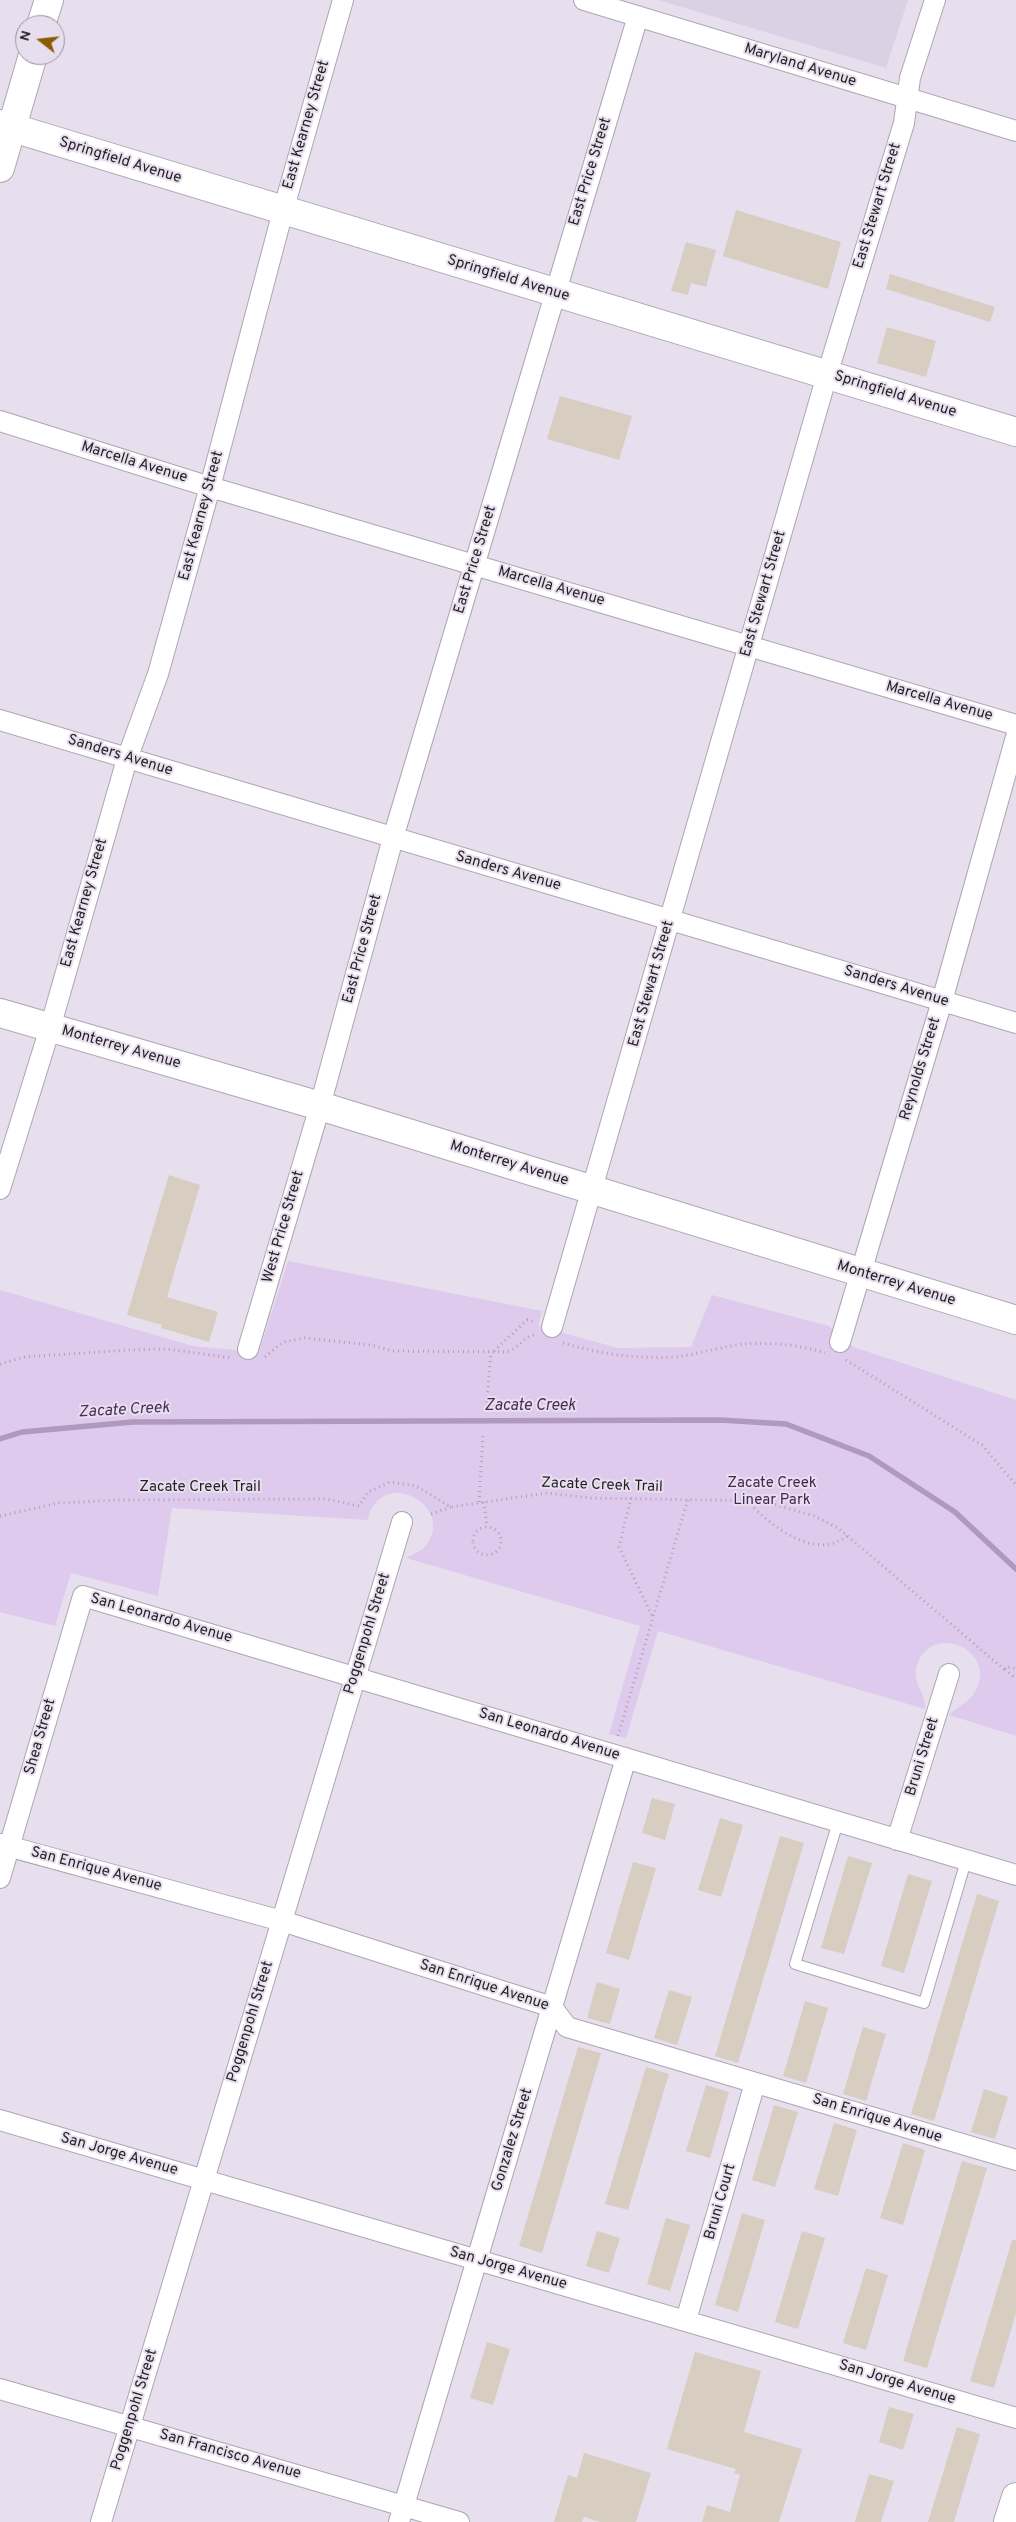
<!DOCTYPE html>
<style>
body{margin:0}
#map{position:relative;width:1016px;height:2522px;overflow:hidden;background:#e8dfee;font-family:Overpass,sans-serif}
canvas{display:block}
.north{position:absolute;left:15px;top:15px;width:50px;height:50px;box-sizing:border-box;background:#e8dfee;border:1px solid #99929d;border-radius:50%;rotate:286deg;font-size:14px;font-weight:700;line-height:20px;text-align:center;color:#221f24}
.north::after{content:'';display:block;margin:auto;width:18px;height:22px;background:#8b5c02;clip-path:polygon(50% 0,100% 100%,50% 72%,0 100%)}
</style>
<div id="map">
<canvas width="1016" height="2522"></canvas>
<div class="north">N</div>
</div>
<script>
const ctx = document.querySelector('canvas').getContext('2d');
ctx.lineJoin = 'round';
function paint(path, color) {
  ctx.fillStyle = color;
  ctx.fill(path, 'evenodd');
}
function trace(path, color, width, dash) {
  ctx.strokeStyle = color;
  ctx.lineWidth = width;
  ctx.lineCap = dash ? 'butt' : 'round';
  ctx.setLineDash(dash || []);
  ctx.stroke(path);
}
function write(font, color, halo, rows, align = 'center') {
  ctx.font = font + ' Overpass,sans-serif';
  ctx.lineWidth = 4;
  ctx.setLineDash([]);
  ctx.textBaseline = 'middle';
  ctx.strokeStyle = halo;
  ctx.fillStyle = color;
  for (const [text, x, y, turn = 0] of rows) {
    ctx.save();
    ctx.translate(x, y);
    ctx.rotate((+turn || 0) * Math.PI / 180);
    ctx.textAlign = isNaN(turn) ? turn : align;
    if (halo) ctx.strokeText(text, 0, 0);
    ctx.fillText(text, 0, 0);
    ctx.restore();
  }
}
paint(new Path2D(`
 M658,0H908L886,68Z`), '#dcd0e5');
paint(new Path2D(`
 M288,1261L542,1311L538,1326L618,1348L691,1347L712,1295L829,1326L853,1347L1016,1400V1736L949,1715C957,1706 969,1703 975,1692C999,1650 931,1621 917,1665C911,1683 927,1693 925,1709L658,1631L626,1738L609,1734L640,1626L406,1558C411,1554 418,1553 423,1549C462,1508 380,1463 368,1520L172,1508L158,1596L71,1573L55,1626L0,1612V1290L193,1346L259,1352Z`), '#decaed');
trace(new Path2D(`
 M0,1439L22,1432L133,1422L720,1420L786,1424L869,1456L955,1512L1016,1569`), '#af9abe', 5.5);
paint(new Path2D(`
 M736,210L841,242L828,289L723,256Z
 M686,242L716,250L706,287L691,283L688,295L671,291Z
 M890,274L995,307L990,322L886,289Z
 M887,327L936,341L926,377L877,363Z
 M560,396L632,416L619,460L547,439Z
 M169,1175L200,1185L167,1297L218,1312L209,1342L161,1328L162,1325L127,1315Z
 M652,1798L675,1804L665,1840L642,1833Z
 M720,1818L743,1825L721,1897L698,1890Z
 M780,1836L804,1843L738,2063L715,2056Z
 M848,1856L872,1863L844,1954L821,1948Z
 M633,1862L656,1868L629,1960L606,1953Z
 M908,1874L932,1881L904,1973L881,1966Z
 M977,1894L999,1901L934,2121L911,2114Z
 M597,1982L620,1989L610,2024L587,2018Z
 M669,1990L692,1997L677,2045L654,2038Z
 M805,2001L828,2008L806,2083L783,2076Z
 M863,2027L886,2034L866,2101L843,2094Z
 M578,2047L601,2053L542,2253L519,2246Z
 M646,2067L669,2074L628,2210L605,2204Z
 M706,2085L729,2092L710,2158L686,2151Z
 M984,2089L1008,2097L995,2139L971,2132Z
 M774,2105L798,2112L775,2187L752,2180Z
 M834,2123L857,2130L838,2196L814,2189Z
 M903,2143L925,2150L903,2225L880,2218Z
 M962,2161L987,2168L927,2368L903,2361Z
 M742,2213L765,2220L738,2312L715,2305Z
 M666,2218L690,2225L670,2291L647,2284Z
 M597,2231L620,2238L609,2273L586,2266Z
 M802,2231L825,2238L798,2329L775,2322Z
 M1012,2240H1016V2313L994,2388L970,2381Z
 M866,2268L888,2275L866,2350L843,2343Z
 M487,2342L510,2349L493,2405L470,2398Z
 M695,2352L761,2371L744,2432L802,2449L779,2522H702L707,2505L730,2512L740,2475L734,2473L736,2469L667,2449Z
 M889,2407L914,2414L903,2450L879,2442Z
 M957,2427L980,2434L954,2522H928Z
 M584,2453L651,2473L636,2522H600L584,2517L582,2522H554L568,2475L577,2478Z
 M869,2474L894,2481L881,2522H855Z`), '#d7cdc0');
const lane = new Path2D(`
 M838,1822L795,1964L924,2003L966,1861`);
const street = new Path2D(`
 M584,0L1016,131
 M0,421L210,487L1016,725
 M0,720L1016,1023
 M0,1189L50,1028L127,759L158,674L210,487L283,211L343,0
 M552,1327L827,375L904,123L910,78L935,0
 M840,1342L942,1001L1016,737
 M248,1349L320,1106L393,838L638,16
 M897,1840L949,1674
 M0,1844L282,1921L552,2007L567,2027L1016,2160
 M0,1878L83,1596L1016,1875
 M0,2120L1016,2418
 M686,2320L755,2083
 M0,2389L459,2522
 M101,2522L402,1522
 M399,2522L626,1758`);
const secondary = new Path2D(`
 M41,25L49,0
 M0,124L1016,432
 M0,168L33,55
 M0,1013L320,1106L1016,1320
 M1008,2522L1016,2497`);
trace(lane, '#ada5b3', 12);
trace(street, '#ada5b3', 22);
trace(secondary, '#ada5b3', 30);
trace(new Path2D(`
 M563,1343C600,1354 635,1359 673,1357C698,1355 721,1346 745,1344C771,1342 801,1345 825,1353
 M494,1351L527,1320L535,1322
 M265,1357L283,1342L305,1338L371,1345L392,1351L506,1352C518,1350 523,1336 535,1335
 M846,1360L982,1445L1016,1485
 M0,1364L24,1357L129,1350L167,1349L232,1358
 M486,1412L491,1352
 M631,1498L619,1547L653,1618
 M747,1501C770,1525 816,1563 848,1535
 M479,1502L483,1435
 M484,1502L487,1527
 M431,1514L451,1507
 M0,1516L59,1503L116,1500L326,1499L359,1506L368,1492L390,1482L416,1486L451,1507L547,1493L591,1498L763,1501L814,1516L838,1528L1004,1669L1010,1667L1016,1669
 M473 1541a14 14 0 1 1 28 0a14 14 0 1 1-28 0Z
 M1005,1669L1016,1679
 M618,1736L688,1499`), '#aba4b0', 3, [1, 4]);
trace(lane, '#fff', 10);
trace(street, '#fff', 20);
trace(secondary, '#fff', 28);
write('15px', '#221f24', '#e8dfee', [
 ["Maryland Avenue",800,66,17],
 ["East Kearney Street",307,125,-74],
 ["Springfield Avenue",120,161,17],
 ["East Price Street",591,172,-73],
 ["East Stewart Street",878,206,-73],
 ["Springfield Avenue",508,279,17],
 ["Springfield Avenue",895,395,17],
 ["Marcella Avenue",134,463,17],
 ["East Kearney Street",202,516,-75],
 ["East Price Street",476,560,-73],
 ["Marcella Avenue",551,587,16],
 ["East Stewart Street",764,594,-74],
 ["Marcella Avenue",939,702,16],
 ["Sanders Avenue",120,756,17],
 ["Sanders Avenue",508,872,16],
 ["East Kearney Street",85,903,-74],
 ["East Price Street",363,949,-75],
 ["East Stewart Street",652,984,-74],
 ["Sanders Avenue",896,987,17],
 ["Monterrey Avenue",121,1048,16],
 ["Reynolds Street",921,1069,-73],
 ["Monterrey Avenue",509,1164,17],
 ["West Price Street",284,1227,-74],
 ["Monterrey Avenue",896,1284,17],
 ["Zacate Creek Trail",602,1486,2],
 ["Zacate Creek Trail",200,1488],
 ["San Leonardo Avenue",161,1619,16],
 ["Poggenpohl Street",368,1634,-73],
 ["San Leonardo Avenue",549,1735,17],
 ["Shea Street",41,1737,-74],
 ["Bruni Street",923,1757,-73],
 ["San Enrique Avenue",96,1870,15],
 ["San Enrique Avenue",484,1986,18],
 ["Poggenpohl Street",251,2022,-73],
 ["San Enrique Avenue",877,2119,17],
 ["Gonzalez Street",513,2140,-73],
 ["San Jorge Avenue",119,2155,16],
 ["Bruni Court",721,2202,-74],
 ["San Jorge Avenue",508,2269,16],
 ["San Jorge Avenue",897,2383,17],
 ["Poggenpohl Street",135,2410,-73],
 ["San Francisco Avenue",230,2455,16]
]);
write('15px', '#432656', '#e8dfee', [
 ["Zacate Creek",772,1484],
 ["Linear Park",772,1501]
]);
write('italic 16px', '#492b5b', '#e8dfee', [
 ["Zacate Creek",530,1407],
 ["Zacate Creek",124,1411,-3]
]);
</script>
